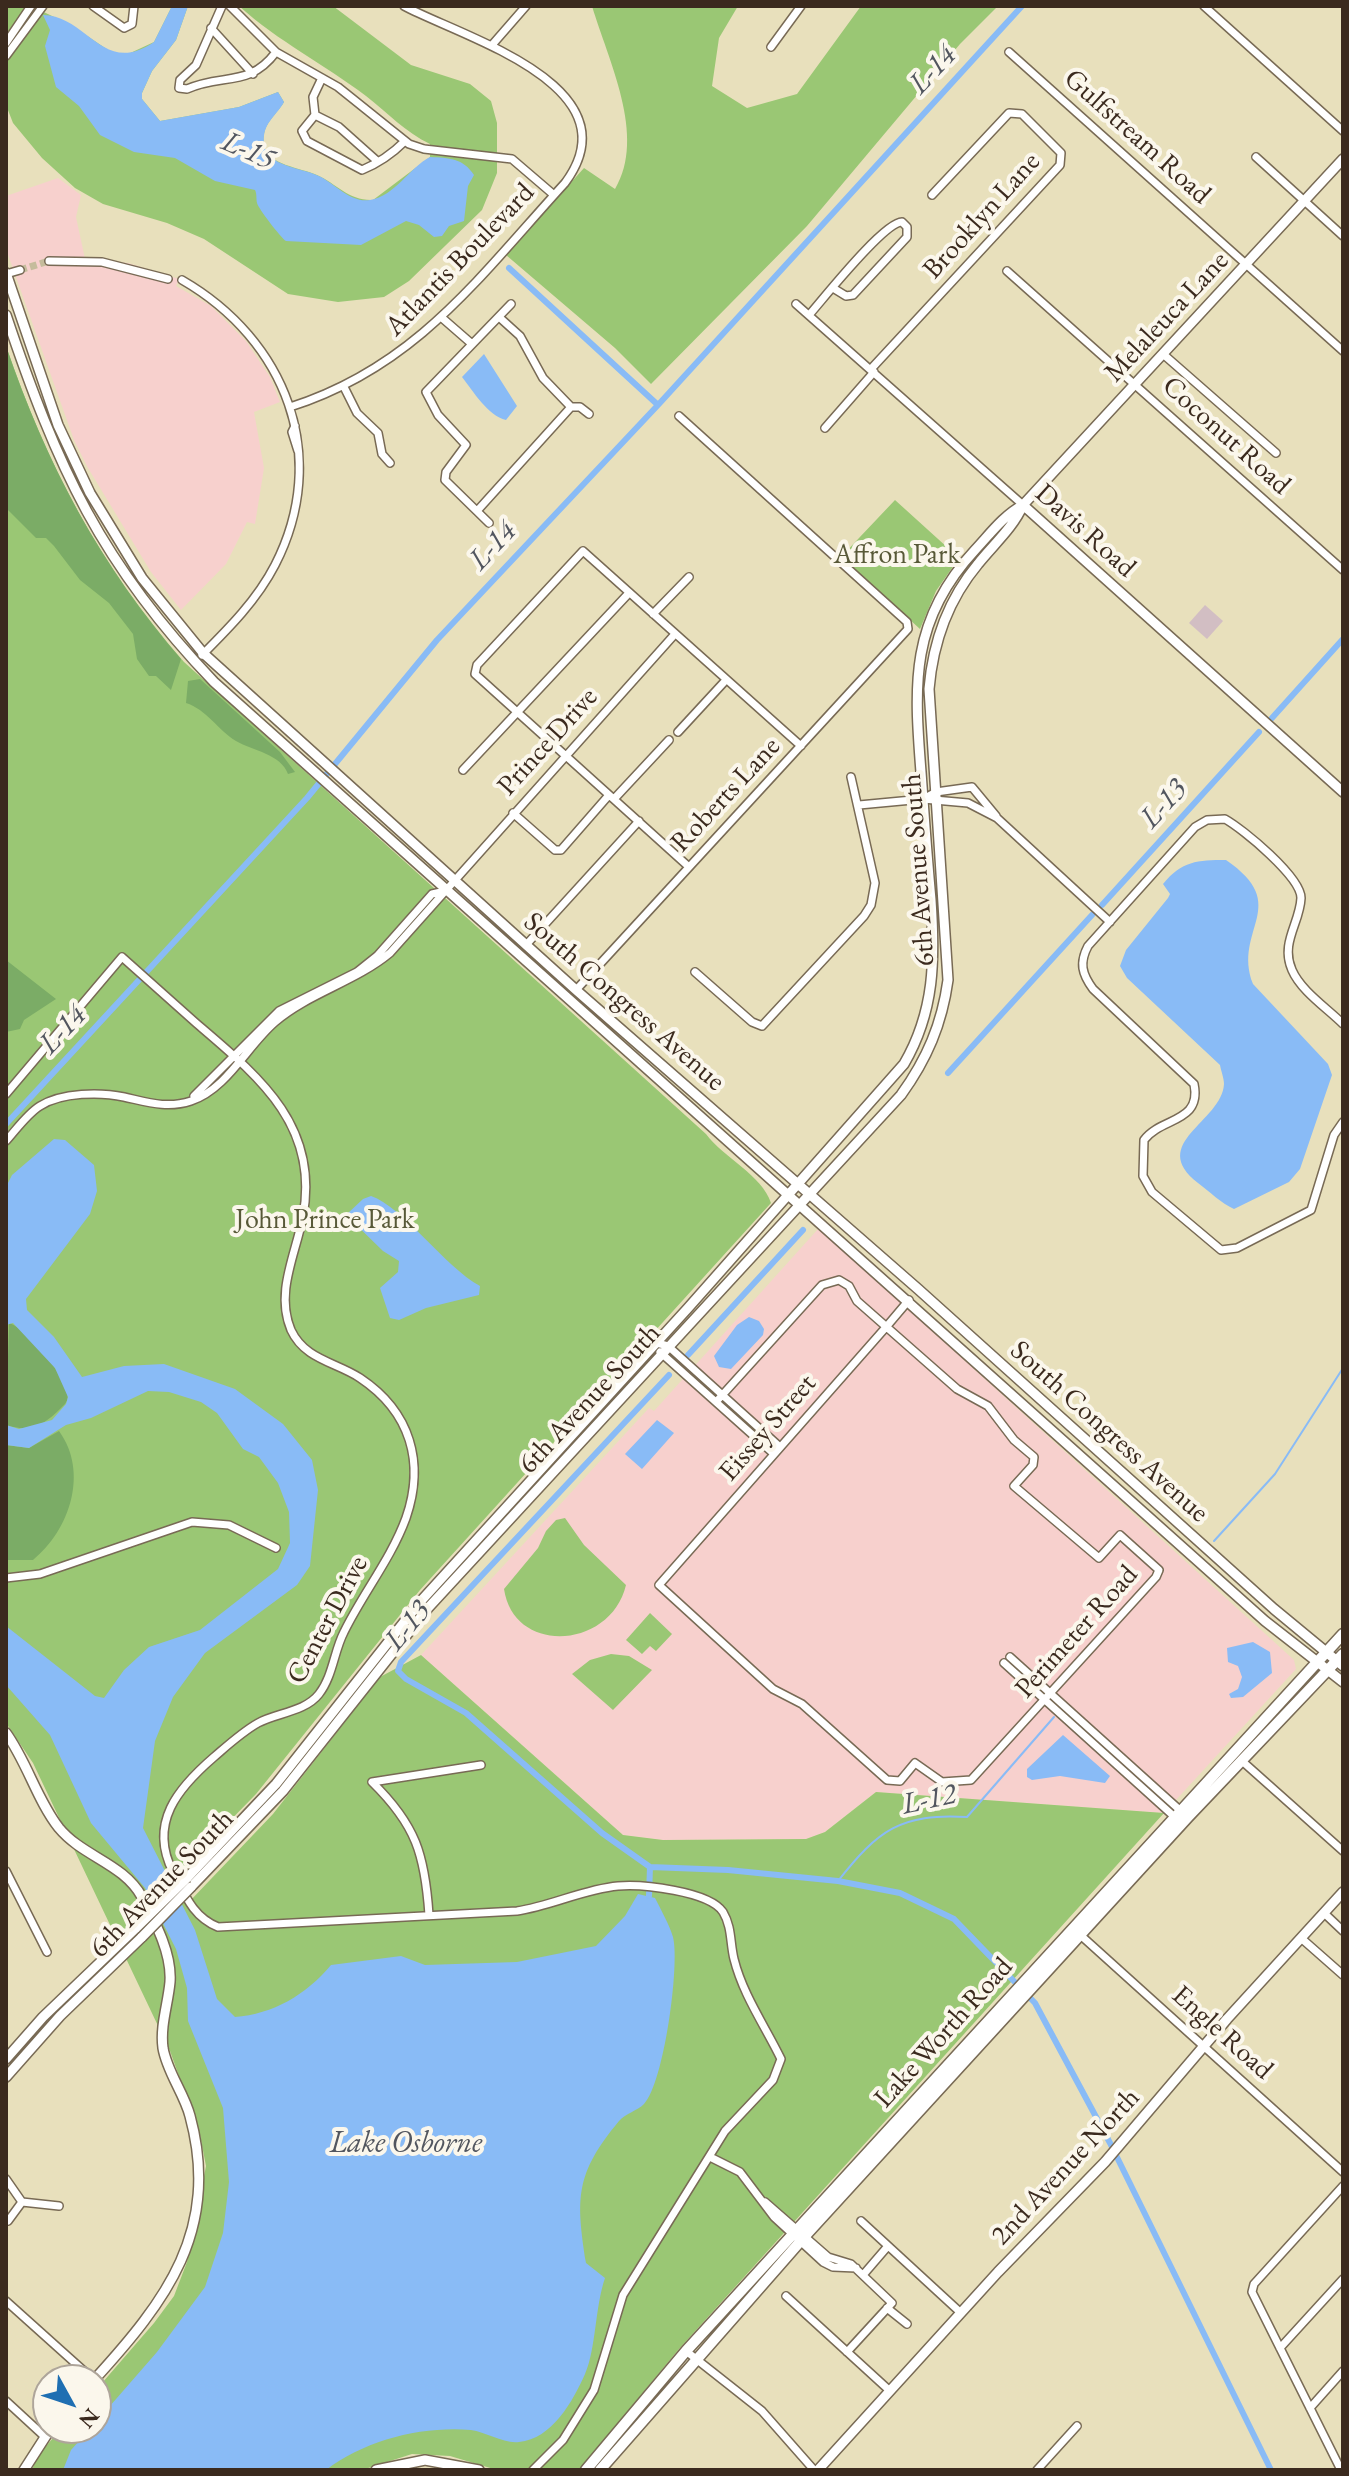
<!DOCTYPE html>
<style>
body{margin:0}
#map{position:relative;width:1349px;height:2476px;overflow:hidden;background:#e8e0bc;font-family:"EB Garamond",serif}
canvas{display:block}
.frame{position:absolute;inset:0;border:8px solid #3b2a1e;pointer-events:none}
.north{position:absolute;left:32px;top:2364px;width:80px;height:80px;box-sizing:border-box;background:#fbf7ec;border:2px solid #aea59a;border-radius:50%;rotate:130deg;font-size:22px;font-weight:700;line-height:32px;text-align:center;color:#3b2a1e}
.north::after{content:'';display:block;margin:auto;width:28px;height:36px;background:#1f6fb2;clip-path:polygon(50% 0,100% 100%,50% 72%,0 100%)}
</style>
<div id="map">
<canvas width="1349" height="2476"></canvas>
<div class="frame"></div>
<div class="north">N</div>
</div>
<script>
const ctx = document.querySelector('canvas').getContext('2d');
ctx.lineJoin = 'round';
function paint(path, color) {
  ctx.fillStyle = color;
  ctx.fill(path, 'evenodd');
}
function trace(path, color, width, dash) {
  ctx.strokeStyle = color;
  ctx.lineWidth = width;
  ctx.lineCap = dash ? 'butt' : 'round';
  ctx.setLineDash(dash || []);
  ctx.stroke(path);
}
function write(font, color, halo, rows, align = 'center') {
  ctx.font = font + ' "EB Garamond",serif';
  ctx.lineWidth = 8;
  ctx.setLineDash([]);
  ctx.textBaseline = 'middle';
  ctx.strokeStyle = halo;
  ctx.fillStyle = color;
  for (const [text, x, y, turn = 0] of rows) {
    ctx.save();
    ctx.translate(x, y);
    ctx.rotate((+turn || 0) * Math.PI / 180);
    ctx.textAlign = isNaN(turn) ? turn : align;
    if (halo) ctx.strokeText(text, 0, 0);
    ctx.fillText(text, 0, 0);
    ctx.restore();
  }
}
paint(new Path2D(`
 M58,178L81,195L76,217L85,259L128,263L179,279L176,286L211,306L246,341L270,377L280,402L254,412L264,468L255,524L247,522L226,564L181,610L151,572L88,468L74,440L6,249V196Z
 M819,1228L1294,1660L1296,1669L1164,1813L876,1792L825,1832L806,1839L663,1840L623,1835L421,1655L649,1408L654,1411Z`), '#f7d0cd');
paint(new Path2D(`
 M1205,605L1223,621L1207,639L1189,623Z`), '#d2bec3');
paint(new Path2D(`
 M6,6H31L71,25L111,52L126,55L154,42L172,6H188L176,40L152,71L142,93V99L160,121L239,107L278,92L284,102C275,117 261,124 264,145C267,165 302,168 317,175C337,184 349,201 373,200L430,157V144C405,132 388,113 366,96C324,64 279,42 239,6H333L411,65L470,84L491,101L497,123V173L482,210L409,281L384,297L338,302L288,294L204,239L167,223L103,204L75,188L42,158L13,123L6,105Z
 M592,6H738L719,38L712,86L747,108L797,94L861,6H998L960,44L807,226L651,384L615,348L506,255L584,168L615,189C647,136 608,60 592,6Z
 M6,346C48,468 99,564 184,662L706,1134C724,1158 762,1175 771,1203L420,1590L256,1794L176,1876L189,1902L273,1814L380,1677L421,1655L623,1835L663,1840L806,1839L825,1832L876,1792L1164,1813L679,2349L579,2470H497L450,2456L412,2454L362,2470H32L38,2455L62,2428H96V2390L154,2323L174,2296L187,2262L206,2166L200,2135L170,2051L33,1763L6,1723Z
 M895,500L959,558L936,591L920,629L841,557Z
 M565,1518L584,1545L626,1585C611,1649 514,1656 504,1589L538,1548L546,1531L556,1520Z
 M650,1613L672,1634L656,1651L650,1646L642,1654L626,1640Z
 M611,1654L629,1656L652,1670L613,1710L572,1674L590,1660Z`), '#9ac774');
paint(new Path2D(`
 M6,346C46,463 100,565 181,659L171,690L156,676H149L137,659L133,634L109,603L80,580L54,546L46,538H36L6,508Z
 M200,679L280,752L295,772L288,774C281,754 253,751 236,741C219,731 206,709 186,703L188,681Z
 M6,960L56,999L24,1020L20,1029L6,1032Z
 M9,1323C25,1327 64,1374 67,1392C69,1401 66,1403 61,1408C44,1425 31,1433 6,1425Z
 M59,1431C89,1472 70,1530 33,1560H6V1445L29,1448Z`), '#7bac66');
paint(new Path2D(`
 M172,6H188L176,40L152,71L142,93V99L160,121L239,107L278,92L284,102C275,118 262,123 264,144C266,167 305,168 321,177C336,185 351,203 370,200C395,196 409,168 430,157C449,158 463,158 474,175L468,186L464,221L449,226L442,236L434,237L419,225L406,221L361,245L286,241C281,238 258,208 257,203C256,198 257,194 255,190L215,181L175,158L134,152L100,135L79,106L56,87L45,46L50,30L43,15C88,16 103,77 154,42Z
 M484,354L517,406L506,420C488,416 473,391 462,377Z
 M1226,860C1293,906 1232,929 1253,984L1328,1064L1332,1075L1300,1169L1289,1182L1234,1209C1221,1203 1210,1192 1198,1183C1147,1143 1222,1122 1224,1084C1224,1078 1221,1071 1220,1065L1127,978L1120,966L1126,950L1168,898L1170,894L1163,884C1182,861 1197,860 1226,860Z
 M54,1139L65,1140L94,1165L97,1191L90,1214L26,1299L27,1310L54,1337L82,1377L124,1366L164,1364L235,1389L283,1424L312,1460L318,1490L310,1566L297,1585L205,1653L173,1697L155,1741L143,1828L195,1930L217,1999L235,2017C273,2014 306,1995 331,1965L401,1956L425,1965L517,1962L596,1946L625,1916L638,1894L655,1898C661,1910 669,1924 673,1937C680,1965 664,2083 644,2104C637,2111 626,2113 619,2121C575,2174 576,2198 586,2263L605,2278C595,2307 596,2349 585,2374C573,2401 552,2439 519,2442C504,2444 486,2432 471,2430C421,2426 366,2440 326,2470H63L71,2450L91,2428H96V2422L157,2352L205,2287L223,2233L229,2182L223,2108L188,2021L187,1988L176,1949L145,1888L91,1823L50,1735L6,1685V1626L95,1696L104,1698L124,1670L149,1647L200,1630L278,1569L290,1543L289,1512L278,1483L259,1457L243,1449L217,1413L201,1402L169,1392L148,1391L91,1418L66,1425L29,1448L6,1445V1425L19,1429L52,1420L66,1404L68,1397L55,1368L13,1323L6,1325V1187L12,1175Z
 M371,1196C403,1207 445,1267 480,1286L479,1295L426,1308L399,1320L390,1318L380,1288L398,1272L399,1261L383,1251L346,1215L363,1199Z
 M749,1317L759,1321L764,1329L763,1335L731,1369L719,1367L714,1356L737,1325Z
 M657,1420L674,1433L642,1469L625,1454Z
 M1253,1642L1270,1652L1272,1673L1243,1697L1231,1698L1229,1694L1238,1689L1242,1677L1238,1666L1228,1662L1227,1648Z
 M1063,1735L1110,1776L1105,1783L1060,1776L1032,1780L1027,1777V1769Z`), '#89bbf6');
trace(new Path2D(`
 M1214,1541L1275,1474L1343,1368
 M838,1881C878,1830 901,1813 967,1817L1054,1717`), '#89bbf6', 2);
trace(new Path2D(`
 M509,268L658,405
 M1272,718L1343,639
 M1102,905L1259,732
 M948,1073L1092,915
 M6,1124L307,798L437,640L658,405L1022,6
 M688,1355L803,1230
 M669,1375L401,1662L398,1671L406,1679L466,1713L602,1833L650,1867L728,1870L838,1881L900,1893L954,1919L1035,2003L1110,2143L1271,2470
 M649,1896L650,1867`), '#89bbf6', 6);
trace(new Path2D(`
 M20,270L49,261`), '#c5bc9c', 7, [7, 3.5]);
const street = new Path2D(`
 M93,6L124,28L132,24L134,6
 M222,6L196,65L180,80L179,88L187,89C223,73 249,88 276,52
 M230,6L276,52L338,87L409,144L424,149L512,159L554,195
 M1204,6L1343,131
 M211,28L253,74
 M6,43L31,6
 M492,45L526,6
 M771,47L801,6
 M1009,52L1343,351
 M6,56L43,6
 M322,78L313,97L315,115L302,131L307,141L362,170C379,163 391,155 405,141
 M315,115L339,127L376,160
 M1256,157L1343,236
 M49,261L102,262L168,279
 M1007,271L1343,570
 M6,274L20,270
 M182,280C286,340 331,456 275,565C257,600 229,628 202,655
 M796,304L1023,505
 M809,315C824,298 884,222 902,222L907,227V237L853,295L846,296L833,288
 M441,317L472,344
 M499,317L520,336L543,378L571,407
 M1163,354L1276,453
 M871,369L1060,165L1061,153L1022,114L1009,113L932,195
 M344,387L357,413L378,433L382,454L390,463
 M290,407C416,367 479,277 565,183C637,86 462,37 404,6
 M295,426L292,432L298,451
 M825,428L874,372
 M477,511L571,407H580L589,414
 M489,523L445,480L446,472L466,445L438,415L426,392L511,304
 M653,614L689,577
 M678,732L726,680
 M463,770L629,593
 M614,799L669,740
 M923,799L936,792L972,787L996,816
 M859,805L923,799L968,803L997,818L1110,922
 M513,813L555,850H561L609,795
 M689,867L475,674L477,665L583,551L801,746
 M526,945L639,821
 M695,972L752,1022L762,1026L864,916L871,905L875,883L851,777
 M576,990L908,629L907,622L679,416
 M1343,1024C1327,1008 1301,991 1292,970C1280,943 1300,923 1301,898C1301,877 1243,829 1225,819L1207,820L1195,827L1088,946C1079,963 1082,974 1093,989L1194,1084C1202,1123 1161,1117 1144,1140L1143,1176L1152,1192L1221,1250L1237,1248L1311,1210L1334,1135L1343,1122
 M6,1094L122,957C147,979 171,1001 196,1023C258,1076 320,1125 303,1216C296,1254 275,1292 291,1330C305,1360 336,1362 360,1378C411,1412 425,1463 406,1518C391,1559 363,1593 344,1632C334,1651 333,1676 319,1694C305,1712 276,1713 258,1723C242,1732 228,1745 214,1757C178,1788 148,1823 173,1872C185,1895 193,1917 218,1927L517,1911C551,1906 584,1889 618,1886C642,1884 709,1891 723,1912C732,1927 730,1943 734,1959C743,1995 765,2026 781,2059L773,2080L725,2131L623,2295L594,2390L563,2440L533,2470
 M194,1096L279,1011L357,972L377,956L432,894L441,892
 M6,1141C16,1130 27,1114 40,1106C62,1092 101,1092 124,1097C147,1102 167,1109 191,1101C227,1089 247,1046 275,1022C309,993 355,982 390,953L675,634
 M657,1343L668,1346L780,1447
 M660,1352L774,1454
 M716,1402L822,1285L839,1280L849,1286L857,1301L957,1389L988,1406L1014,1440L1034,1457L1033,1465L1014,1486L1099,1558L1120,1535L1159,1570L1156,1577L971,1780L942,1782L915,1763L900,1781L887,1780L802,1704L773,1689L659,1585L887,1326L909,1300
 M6,1578L40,1574L192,1522L229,1525L276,1548
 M1010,1657L1183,1813
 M1004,1663L1178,1820
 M1242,1761L1343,1851
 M6,1871L47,1952
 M1324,1913L1343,1931
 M429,1915C425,1855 416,1825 372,1782L481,1765
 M1077,1932L1343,2172
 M1301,1938L1343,1975
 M710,2157L740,2172L774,2217L823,2262L833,2267L856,2268
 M6,2179L22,2202
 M765,2202L828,2257L851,2264L892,2303L847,2352
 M8,2221L22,2202L59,2206
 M861,2221L961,2313
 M863,2275L888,2246
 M786,2296L890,2391
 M6,2301L94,2380
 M887,2308L907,2324
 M1280,2348L1343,2279
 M686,2351L762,2411L814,2470
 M6,2401L44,2436
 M1310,2408L1343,2371
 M1037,2470L1077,2426
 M1341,2470L1252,2292L1254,2284L1343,2186`);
const secondary = new Path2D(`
 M6,273L58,425L90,493L142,578L203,653L576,990L918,1289L1274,1609L1343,1666
 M6,315C57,467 101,564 214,682L1265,1621L1343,1682
 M1023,505L1343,792
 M6,1733C27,1762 37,1800 59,1828C83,1857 123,1863 142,1897C155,1922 172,1953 170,1982C168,2004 160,2026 163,2048C167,2072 184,2093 190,2116C221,2230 166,2301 94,2380
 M187,1878L276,1784L420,1602L688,1308L904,1064C935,1011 935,959 931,900C927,857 924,814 921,772C914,684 910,620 975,550C990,534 1003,516 1023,505
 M191,1887L283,1791L428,1608L901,1095C927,1059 942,1024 948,980L929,689C933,642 947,601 978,564C993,545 1013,528 1023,505L1343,159
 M6,2059L43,2017L136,1928
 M6,2077L60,2016L142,1937
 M24,2470L51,2428
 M376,2470L425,2460L479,2470
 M818,2470L998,2272L1105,2162L1227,2019L1343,1892`);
const primary = new Path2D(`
 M586,2470L686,2351L1343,1634
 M600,2470L805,2236L1188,1817L1343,1654`);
trace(street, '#786a55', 10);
trace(secondary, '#786a55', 12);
trace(primary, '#786a55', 13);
trace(street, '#fff', 7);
trace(secondary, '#fff', 9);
trace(primary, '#fff', 10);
const secondaryBridge = new Path2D(`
 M136,1928L187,1878
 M142,1937L191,1887`);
trace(secondaryBridge, '#786a55', 12, []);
trace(secondaryBridge, '#fff', 9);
write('28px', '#3b2a1e', '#fbf7ec', [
 ["Gulfstream Road",1137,137,42],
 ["Brooklyn Lane",982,216,-48],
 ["Atlantis Boulevard",460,260,-46],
 ["Melaleuca Lane",1167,317,-47],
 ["Coconut Road",1226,436,42],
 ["Davis Road",1085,531,42],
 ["Prince Drive",548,742,-48],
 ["Roberts Lane",726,795,-47],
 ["6th Avenue South",919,870,-94],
 ["South Congress Avenue",624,1002,41],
 ["6th Avenue South",590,1399,-47],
 ["Eissey Street",768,1428,-49],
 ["South Congress Avenue",1109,1432,42],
 ["Center Drive",328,1620,-62],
 ["Perimeter Road",1077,1632,-48],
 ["6th Avenue South",162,1884,-46],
 ["Lake Worth Road",944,2033,-48],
 ["Engle Road",1222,2033,42],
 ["2nd Avenue North",1066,2167,-47]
]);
write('28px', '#585938', '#fbf7ec', [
 ["Affron Park",897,555],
 ["John Prince Park",325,1220]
]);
write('italic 30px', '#52565f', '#fbf7ec', [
 ["L-14",933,70,-47],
 ["L-15",248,151,23],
 ["L-14",493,546,-47],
 ["L-13",1164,804,-48],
 ["L-14",63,1030,-47],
 ["L-13",408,1626,-51],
 ["L-12",929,1800,-12],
 ["Lake Osborne",406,2144]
]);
</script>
